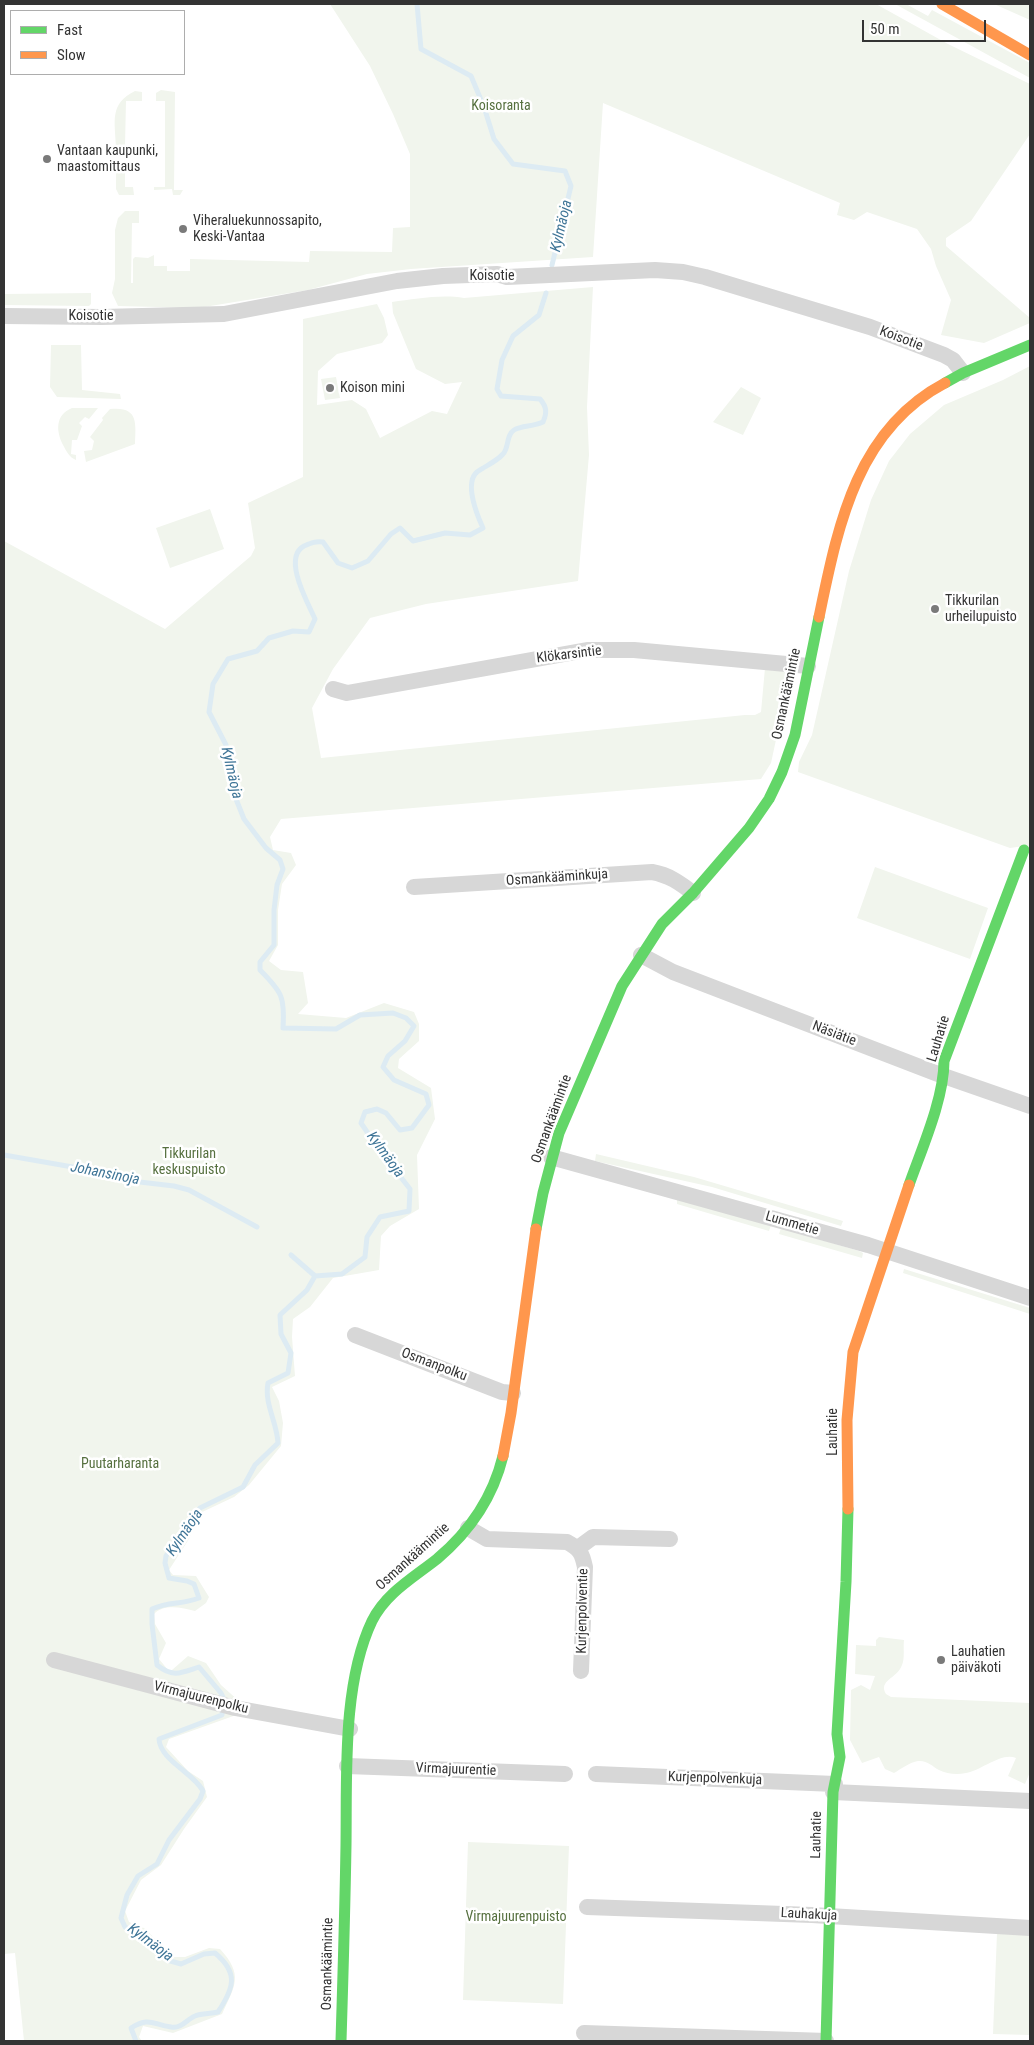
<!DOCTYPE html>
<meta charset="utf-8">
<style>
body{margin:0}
#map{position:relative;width:1034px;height:2045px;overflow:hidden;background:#fff;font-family:"Roboto Condensed",sans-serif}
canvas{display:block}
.frame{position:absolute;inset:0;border:5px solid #333;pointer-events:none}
.legend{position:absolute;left:10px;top:10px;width:175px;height:65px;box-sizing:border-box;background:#fff;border:1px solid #adadad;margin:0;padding:6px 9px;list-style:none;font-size:15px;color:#333}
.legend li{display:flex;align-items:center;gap:10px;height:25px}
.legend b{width:25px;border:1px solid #adadad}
.scale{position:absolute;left:862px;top:20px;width:124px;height:22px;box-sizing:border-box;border:2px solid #333;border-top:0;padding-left:6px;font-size:15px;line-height:18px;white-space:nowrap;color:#333;-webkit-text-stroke:4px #fff;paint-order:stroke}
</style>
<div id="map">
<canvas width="1034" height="2045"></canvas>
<div class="frame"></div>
<ul class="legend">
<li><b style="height:6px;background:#63d668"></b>Fast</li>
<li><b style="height:6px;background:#ff974d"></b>Slow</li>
</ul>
<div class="scale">50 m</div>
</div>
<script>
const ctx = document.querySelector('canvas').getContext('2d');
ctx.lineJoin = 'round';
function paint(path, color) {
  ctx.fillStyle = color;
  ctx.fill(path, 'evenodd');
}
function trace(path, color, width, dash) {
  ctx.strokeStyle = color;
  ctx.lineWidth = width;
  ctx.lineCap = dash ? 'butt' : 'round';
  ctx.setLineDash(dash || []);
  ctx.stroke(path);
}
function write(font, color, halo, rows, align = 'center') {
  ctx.font = font + ' "Roboto Condensed",sans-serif';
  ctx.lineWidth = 5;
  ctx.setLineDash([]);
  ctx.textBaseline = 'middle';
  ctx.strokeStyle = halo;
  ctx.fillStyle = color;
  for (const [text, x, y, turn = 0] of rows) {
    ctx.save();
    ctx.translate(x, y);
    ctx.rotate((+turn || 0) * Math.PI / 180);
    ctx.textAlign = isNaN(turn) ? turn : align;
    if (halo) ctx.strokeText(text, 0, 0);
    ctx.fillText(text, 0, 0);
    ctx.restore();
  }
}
paint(new Path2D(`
 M330,4H876L948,44L1030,84V134L971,221L946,238V246L1030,318V323L984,343L941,335L951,300L936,266L931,249L917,229L867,212L854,220L837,215L840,203L603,103L593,257L411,269L367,274L308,290L198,308L118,306L112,293L115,279V230L118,218L125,211H139V223H132L131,283H133V259L135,257L148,258L154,255V266H167V271H190V259L309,262L310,251L392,252L393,228L410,227V154L393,114L370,66Z
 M895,4H906L928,16L932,10L1030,63V78Z
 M994,4H1030V20Z
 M161,90L175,92L174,190H183L180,195H173L172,189L154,190V187H165V101H156V93Z
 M135,91L142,92V101H126L125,146L116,147C115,121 109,104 135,91Z
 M125,162V187H133L134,195H119L116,189V163Z
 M593,287L587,407L589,455L578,581L426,604L370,618L333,669L312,708L321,758L745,715H755L761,712L765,668L789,670L785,698L771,763L761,779L281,819L270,837L273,850L291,853L296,865L282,884L278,910V945L269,961L281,970L303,972L308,1003L298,1014L346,1018L384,1003L414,1012L419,1024V1041L399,1059L398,1068L431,1088L435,1119L417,1155L419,1209L390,1226L381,1236L379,1270L333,1278L310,1307L293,1319L292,1337L295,1376L272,1387L279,1401L283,1423L281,1446L249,1485L234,1497L198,1514L189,1539L169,1570L173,1575L196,1576L209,1597L206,1603L195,1611C183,1608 164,1603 154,1614L155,1624L166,1643L159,1659L168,1670H172L188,1656L206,1663L221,1685L240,1702L239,1714L169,1739L166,1747L188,1771L203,1781L207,1797L184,1829L161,1865L141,1880L125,1911L129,1922L144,1928L174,1957H185L209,1948L220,1949C244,1975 235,1986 222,2014L173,2033L143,2026L139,2037L142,2041H24L15,1953L4,1954V541L165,629L251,556L255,548L248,503L303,477V319L377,304L384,318L388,335L382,343L337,354L318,371L317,405L352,400L366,409L380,438L432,411L447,414L462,382L445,384L416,369L393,313L392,302C415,299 441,294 464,298Z
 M91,293V304L89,306L4,305V294Z
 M51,345H81L82,390L120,394L121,399L57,397L50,387Z
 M1030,366V848L1024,846L1010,848L798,772L799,762L812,735L849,571L871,500L889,461L910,434L944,405L1003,380Z
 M336,377L340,398L325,400L321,379Z
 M741,387L761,398L743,435L713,422Z
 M72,408H98L89,419L85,417L79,423L82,426L77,440H72L71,454L76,455V460C69,457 67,452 63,445C56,431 55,415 72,408Z
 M110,409C138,406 136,422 135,444L86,462L84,451L92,450L94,441L90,437L103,420L102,418Z
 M210,509L224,549L170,568L156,528Z
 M875,867L988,908L970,959L857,918Z
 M596,1154L694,1177L843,1221L841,1226L712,1187L595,1161Z
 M677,1199L771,1225L769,1231L677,1204Z
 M781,1228L859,1251L863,1253L862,1258L779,1234Z
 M904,1269L1030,1308V1314L903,1273Z
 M879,1637L904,1640C903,1648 905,1658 902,1665C897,1679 878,1680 886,1694L891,1697L1030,1703V1772L1025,1784L1008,1776L1016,1758C1001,1752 981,1771 966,1773C957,1775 947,1774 939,1770C932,1766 927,1760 918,1761C910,1762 901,1769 894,1773L885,1769L879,1757L862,1763L850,1740L851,1690L861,1685L870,1690L875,1676L855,1674L856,1645L876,1646V1640Z
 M468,1842L569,1846L563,2004L463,2000Z
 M997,1933L1030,1935V2035L993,2034Z`), '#f1f5ed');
trace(new Path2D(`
 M417,4L421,49L471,76L484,107L494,139L513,164L565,171L571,186L552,265
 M4,1155L107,1173L131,1181L174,1186L189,1190L257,1227
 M291,1255L315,1276
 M136,2041L131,2028C150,2016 153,2025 171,2027C182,2029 187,2019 195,2016C202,2013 210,2014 218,2012C234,1988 239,1973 215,1953L204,1954L181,1964L167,1960L145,1938L125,1927L121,1918L127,1895L138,1876L157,1864L169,1840L200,1799L203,1791C194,1773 160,1760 159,1739L222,1715L224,1699L221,1693L199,1667C181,1673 173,1678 157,1665L152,1624V1609C170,1601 181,1605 199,1598L194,1584L187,1581L169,1578L165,1563L166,1556L200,1508L243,1487L255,1465L278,1443C277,1422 264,1404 268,1383L288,1373L291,1353L281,1334L280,1315L307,1290L315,1276L342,1274L365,1257L367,1237L380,1217L409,1211L410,1189L378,1148L361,1123L365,1112L377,1109L386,1113L400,1130L412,1128L429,1105L426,1094L394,1080L383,1067L388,1056L405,1041L414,1026L406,1018L393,1013L360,1015L336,1029L283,1028C285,997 282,992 260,970V962L274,945V910L277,885L283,869L280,860L266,848L244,819L234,794L232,767L226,745L209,712L213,684L228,659L257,651L269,638L293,631L309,632L315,619C308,603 282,558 304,546C311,543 315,541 323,542L338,563L352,568L368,561L391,534L400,528L413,541L445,533L470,535L483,528C477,515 464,483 477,472C485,466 496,462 503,454C509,448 506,435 514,430C522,425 533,427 543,422C547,413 547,407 540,399L501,396L497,389L502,360L513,336L539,315L546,293`), '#ddebf3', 5);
trace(new Path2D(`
 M4,316L102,317L224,314L397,281L443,276L497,274L507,277L655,270L683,272L705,277L870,327L944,355L953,360L963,373
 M333,689L347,693L587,650H634L808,666
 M414,887L652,872C669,875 680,883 693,893
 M641,955L673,972L938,1074L1030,1106
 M551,1157L868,1245L1030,1298
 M355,1335L502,1392L513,1393
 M468,1528L487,1539L567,1542C580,1549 582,1553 585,1567L581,1671
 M578,1548L593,1537L670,1539
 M54,1660L235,1708L350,1729
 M347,1766L565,1774
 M596,1774L835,1784
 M833,1792L1030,1801
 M587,1907L812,1915L1030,1928
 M584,2033L826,2041`), '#d7d7d7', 16);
trace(new Path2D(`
 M945,383L963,373L1030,345
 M909,1185C922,1148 944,1099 944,1061L1024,850
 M536,1229L543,1193L559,1133L622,986L662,924L693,893L749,828L769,799L782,772L795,735L819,617
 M341,2041C343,1976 345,1910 346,1845C347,1776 342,1684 372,1621C386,1593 413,1578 437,1559C469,1532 493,1497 503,1456
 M826,2041L833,1792L840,1757L837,1734L846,1582L848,1509`), '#63d668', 11);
trace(new Path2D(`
 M942,4L1030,55
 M819,617C838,526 856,430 945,383
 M503,1456L511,1413L536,1229
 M848,1509L847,1420L853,1352L909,1185`), '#ff974d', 11);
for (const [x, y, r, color] of [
 [47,159,5,"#7a7a7a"],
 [183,229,5,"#7a7a7a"],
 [330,388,5,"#7a7a7a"],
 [935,609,5,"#7a7a7a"],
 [941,1660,5,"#7a7a7a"]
]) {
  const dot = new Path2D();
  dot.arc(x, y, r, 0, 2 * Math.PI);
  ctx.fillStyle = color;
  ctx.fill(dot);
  trace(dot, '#fff', 2);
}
write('14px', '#56703f', '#fff', [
 ["Koisoranta",501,106],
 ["Tikkurilan",189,1154],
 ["keskuspuisto",189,1170],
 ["Puutarharanta",120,1464],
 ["Virmajuurenpuisto",516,1917]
]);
write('14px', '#333', '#fff', [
 ["Vantaan kaupunki,",57,151],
 ["maastomittaus",57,167],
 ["Viheraluekunnossapito,",193,221],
 ["Keski-Vantaa",193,237],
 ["Koison mini",340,388],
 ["Tikkurilan",945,601],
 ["urheilupuisto",945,617],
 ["Lauhatien",951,1652],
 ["päiväkoti",951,1668]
], 'left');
write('14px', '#333', '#fff', [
 ["Koisotie",492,276],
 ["Koisotie",91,316],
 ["Koisotie",901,339,21],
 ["Klökarsintie",569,655,-7],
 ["Osmankäämintie",787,694,-78],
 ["Osmankääminkuja",557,878,-4],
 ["Näsiätie",834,1034,21],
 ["Lauhatie",939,1039,-73],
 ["Osmankäämintie",552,1119,-70],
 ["Lummetie",792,1224,16],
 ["Osmanpolku",434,1365,21],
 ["Lauhatie",833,1432,-90],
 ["Osmankäämintie",413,1557,-42],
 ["Kurjenpolventie",583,1611,-89],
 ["Virmajuurenpolku",201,1698,14],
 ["Virmajuurentie",456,1770,2],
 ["Kurjenpolvenkuja",715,1779,2],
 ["Lauhatie",817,1835,-89],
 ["Lauhakuja",809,1915,3],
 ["Osmankäämintie",328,1964,-89]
]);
write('italic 15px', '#3f7597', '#fff', [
 ["Kylmäoja",562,226,-77],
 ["Kylmäoja",231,773,77],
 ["Kylmäoja",385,1155,54],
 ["Johansinoja",105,1174,11],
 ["Kylmäoja",185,1533,-56],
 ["Kylmäoja",150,1943,37]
]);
</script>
